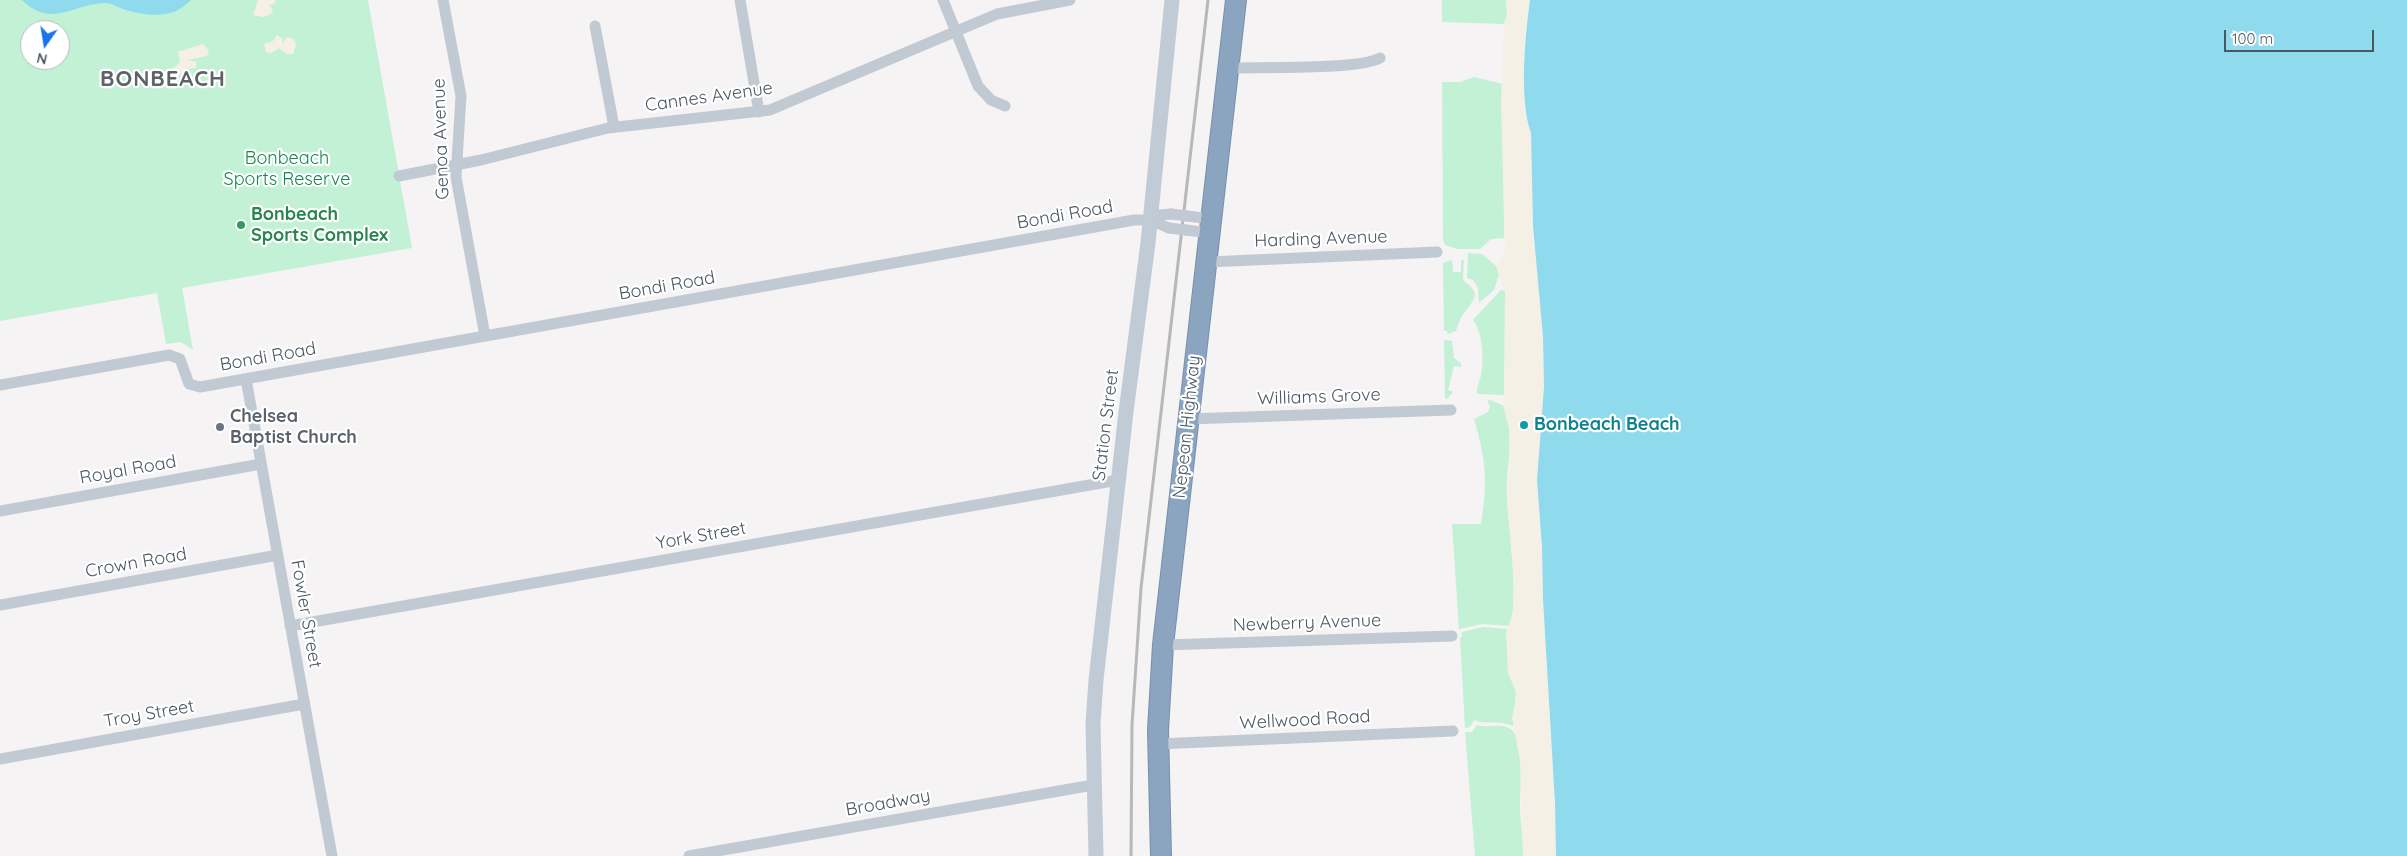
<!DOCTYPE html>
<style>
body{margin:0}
#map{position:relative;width:2407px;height:856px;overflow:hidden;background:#f5f3f3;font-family:Quicksand,sans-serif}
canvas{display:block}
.north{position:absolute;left:20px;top:20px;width:50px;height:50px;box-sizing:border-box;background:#fff;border:1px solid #b7bbc0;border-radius:50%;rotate:193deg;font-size:14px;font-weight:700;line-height:20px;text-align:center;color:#4a5661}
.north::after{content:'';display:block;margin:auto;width:18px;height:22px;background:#1a73e8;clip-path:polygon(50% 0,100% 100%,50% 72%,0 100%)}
.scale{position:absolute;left:2224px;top:30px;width:150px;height:22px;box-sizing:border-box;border:2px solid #4a5661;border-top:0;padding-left:6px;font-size:15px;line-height:18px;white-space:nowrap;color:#4a5661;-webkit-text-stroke:4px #fff;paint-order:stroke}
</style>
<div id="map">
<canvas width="2407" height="856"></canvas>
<div class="north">N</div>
<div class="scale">100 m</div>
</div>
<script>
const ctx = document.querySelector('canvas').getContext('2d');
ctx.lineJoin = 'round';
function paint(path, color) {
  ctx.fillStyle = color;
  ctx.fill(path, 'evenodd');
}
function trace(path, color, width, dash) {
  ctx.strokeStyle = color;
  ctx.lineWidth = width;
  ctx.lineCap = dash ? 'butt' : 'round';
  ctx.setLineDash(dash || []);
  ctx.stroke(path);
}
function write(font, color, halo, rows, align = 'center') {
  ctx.font = font + ' Quicksand,sans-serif';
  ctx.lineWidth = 4.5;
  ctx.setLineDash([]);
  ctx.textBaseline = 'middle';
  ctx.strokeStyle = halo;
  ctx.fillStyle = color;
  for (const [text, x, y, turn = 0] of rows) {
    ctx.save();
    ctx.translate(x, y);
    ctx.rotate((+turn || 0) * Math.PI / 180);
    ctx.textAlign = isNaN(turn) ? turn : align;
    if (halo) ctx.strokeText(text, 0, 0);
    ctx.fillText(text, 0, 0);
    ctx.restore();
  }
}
paint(new Path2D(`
 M0,0H368L412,248L182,288L193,350L181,342L166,344L157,293L0,321ZM30,30H60V60H30Z
 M1442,0H1506L1507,14L1504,24L1442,22Z
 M1474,77L1503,84L1504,238L1491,239L1480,249H1457L1445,245L1443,240L1442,82H1460Z
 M1468,253L1482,254L1496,266L1499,275L1494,290L1479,303L1478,288L1473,280L1467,278Z
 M1452,260L1453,272H1461V260H1464L1463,280C1481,294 1476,297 1464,313C1460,318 1458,325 1456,331L1448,334L1447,331H1444L1443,263Z
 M1501,290L1505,291L1504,395L1477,394C1476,389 1480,381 1481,375C1484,359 1483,333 1473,320Z
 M1444,340L1452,341L1454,358L1461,363V367L1454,366L1448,390L1453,392L1447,399L1445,398Z
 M1487,399L1503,405C1517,436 1505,467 1507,499C1508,523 1521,611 1508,626L1482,624L1459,629L1452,524H1481C1488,482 1486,460 1474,419L1488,412L1490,407Z
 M1483,627L1507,629L1508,668L1516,692L1513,726C1499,720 1487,725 1474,720L1470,727L1465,728L1460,637H1462V632Z
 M1477,725C1488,729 1504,721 1513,731C1525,743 1520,789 1520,806C1520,823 1524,840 1523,856H1475L1465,732H1472Z`), '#c3f1d5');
paint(new Path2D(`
 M258,0H276L274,4L269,5L273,10L271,14L263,17L253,15Z
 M1506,0H1530C1525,37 1519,99 1531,133L1533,226L1543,337L1544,387L1537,480L1542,547L1543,599L1555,803L1556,856H1523L1520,761L1512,717L1515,706L1516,692L1508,673L1506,632L1513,615L1514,582L1507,498L1510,466L1509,428L1503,405L1505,384V291L1496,266L1505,250L1501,103L1504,24L1507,14Z
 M277,35L282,38L283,44L286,37L294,39L296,45L293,54H286L279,48L271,53L266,52L264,44L273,41Z
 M203,44L209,50L207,56L187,60L196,62V68L185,69L179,76L174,75L172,70L180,62L178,52Z`), '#f5f0e5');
paint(new Path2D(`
 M22,0H191C186,4 181,9 176,11C160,18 138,14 123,9C117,7 111,3 105,3C72,4 52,29 22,0Z
 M1530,0H2407V856H1556L1555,803L1543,599L1542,547L1537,480L1544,387L1543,337L1533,226L1531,133C1519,99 1525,37 1530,0Z`), '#90daee');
const highway = new Path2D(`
 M1161,856L1158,730L1163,645L1236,0`);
trace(highway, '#7690ad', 22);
trace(new Path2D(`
 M443,0L461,96L456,177L485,336
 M740,0L759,112
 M943,0L978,86L991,100L1005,106
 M595,26L614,127
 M1229,68C1259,67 1359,70 1380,58
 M399,176L481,160L608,128L770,110L997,14L1070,0
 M1187,216L1211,219
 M1150,220L1169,228
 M1186,230L1210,233
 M1207,262L1437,252
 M246,379L332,856
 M0,385L169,355L180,359L189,384L200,387L1134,220H1150L1160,215L1171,214
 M1188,419L1451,410
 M0,511L261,464
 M0,605L278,555
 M290,626L1118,480
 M1163,645L1452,636
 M1158,744L1453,731
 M0,759L304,704
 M689,856L1093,785`), '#c1cad2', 11);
trace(new Path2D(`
 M1096,856L1093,724L1096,680L1126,412L1148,243L1172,0`), '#c1cbd6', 15);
trace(highway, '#8ba5c1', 20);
trace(new Path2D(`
 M1131,856L1132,725L1141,588L1208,0`), '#b5b8bd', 3);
trace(new Path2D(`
 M1171,214L1187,216
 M1169,228L1186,230`), '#c1cad2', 11);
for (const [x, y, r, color] of [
 [241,225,5,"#2e9e5b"],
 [1524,425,5,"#0f9aa8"],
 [220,427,5,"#6b7280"]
]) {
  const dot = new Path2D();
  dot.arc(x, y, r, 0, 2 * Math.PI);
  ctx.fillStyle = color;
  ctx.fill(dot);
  trace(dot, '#fff', 2);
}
write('18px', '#4a5661', '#fff', [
 ["Cannes Avenue",709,97,-8],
 ["Genoa Avenue",441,139,-92],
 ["Bondi Road",1065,215,-10],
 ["Harding Avenue",1321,239,-2],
 ["Bondi Road",667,286,-10],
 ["Bondi Road",268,357,-10],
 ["Williams Grove",1319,397,-2],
 ["Station Street",1106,425,-83],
 ["Nepean Highway",1187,427,-84],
 ["Royal Road",128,470,-10],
 ["York Street",701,536,-10],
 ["Crown Road",136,563,-10],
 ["Fowler Street",306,614,80],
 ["Newberry Avenue",1307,623,-2],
 ["Troy Street",149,714,-10],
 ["Wellwood Road",1305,720,-3],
 ["Broadway",888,803,-10]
]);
write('18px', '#17864f', '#fff', [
 ["Bonbeach",287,159],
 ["Sports Reserve",287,180]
]);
write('bold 18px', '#27864d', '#fff', [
 ["Bonbeach",251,215],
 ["Sports Complex",251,236]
], 'left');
write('bold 18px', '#5b616d', '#fff', [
 ["Chelsea",230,417],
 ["Baptist Church",230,438]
], 'left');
write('bold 18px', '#0d838f', '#fff', [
 ["Bonbeach Beach",1534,425]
], 'left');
ctx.letterSpacing = '1px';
write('bold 22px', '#5f6368', '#fff', [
 ["BONBEACH",163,79]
]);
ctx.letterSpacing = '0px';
</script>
